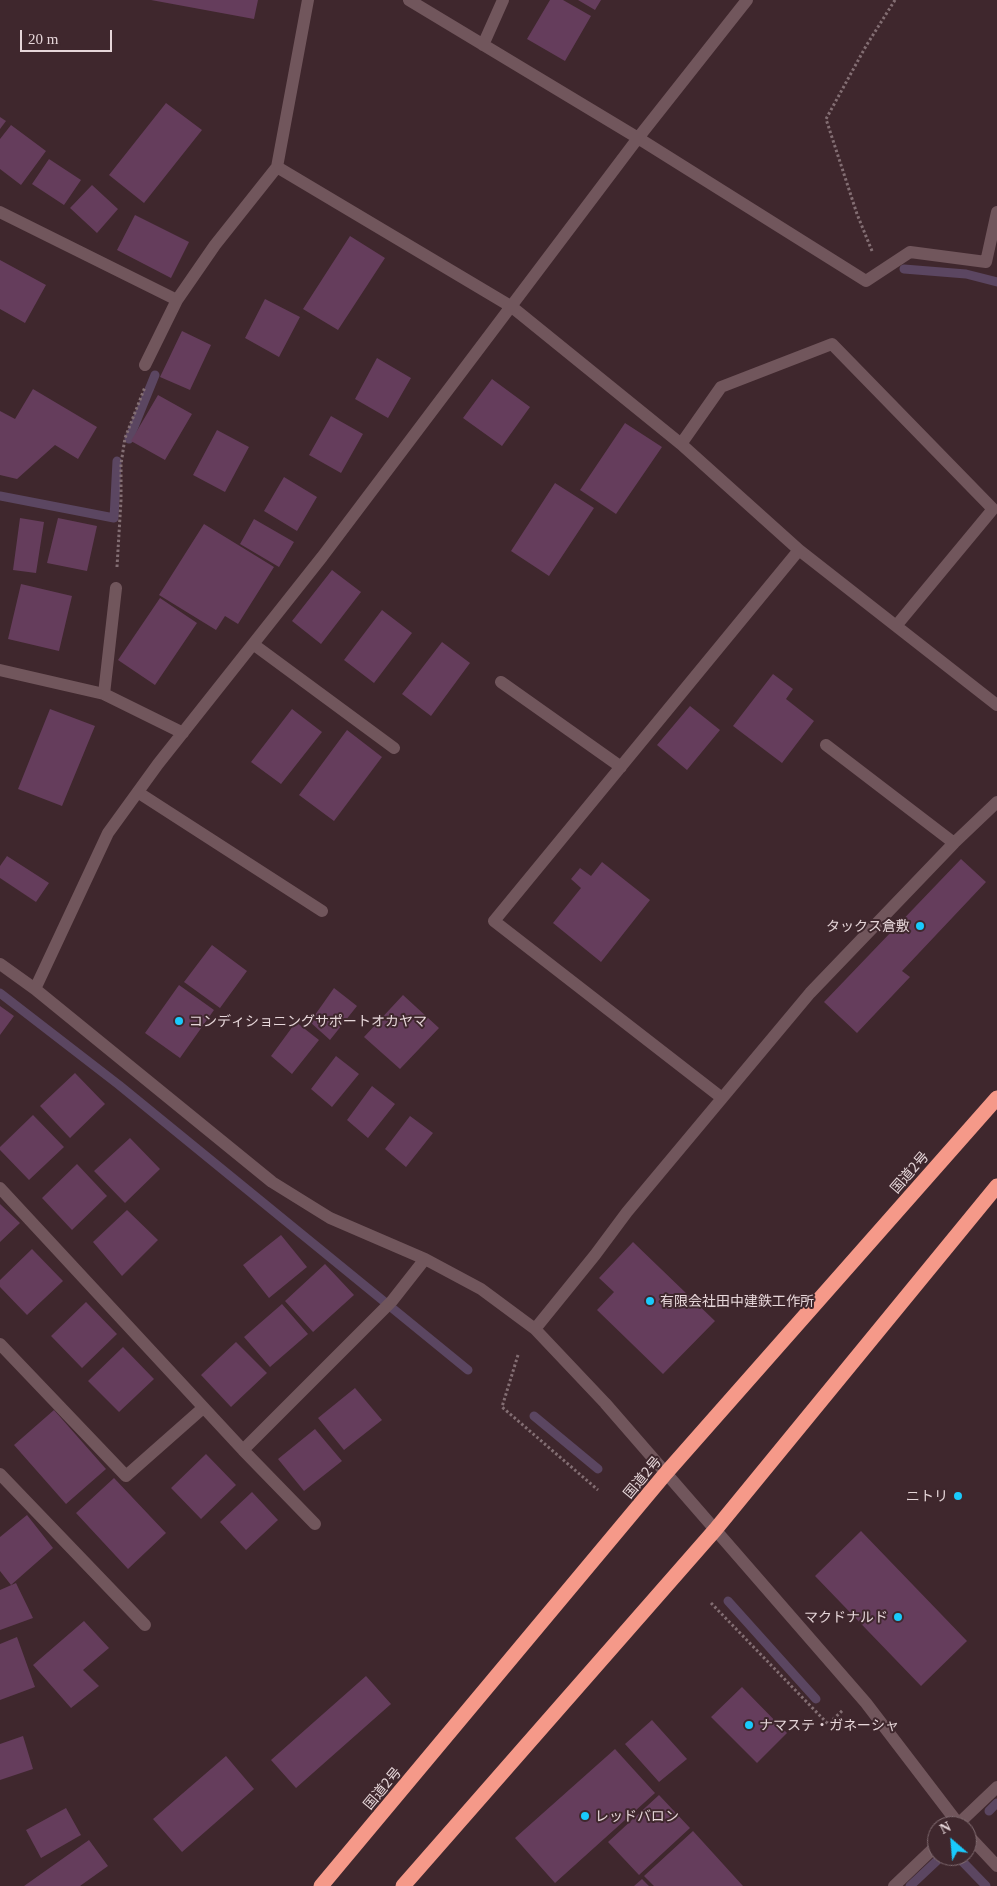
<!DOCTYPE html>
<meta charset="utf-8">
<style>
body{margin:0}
#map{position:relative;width:997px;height:1886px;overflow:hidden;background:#3f272d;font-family:Georgia,serif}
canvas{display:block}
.north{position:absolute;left:927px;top:1816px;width:50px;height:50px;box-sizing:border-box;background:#3f272d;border:1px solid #826d72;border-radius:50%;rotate:333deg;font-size:14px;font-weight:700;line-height:20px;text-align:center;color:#e6d6d9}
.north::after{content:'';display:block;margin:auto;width:18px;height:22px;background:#19cafc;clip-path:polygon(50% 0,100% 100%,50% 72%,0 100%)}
.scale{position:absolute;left:20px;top:30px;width:92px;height:22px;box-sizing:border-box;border:2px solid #e6d6d9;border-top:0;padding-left:6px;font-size:15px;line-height:18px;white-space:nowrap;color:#e6d6d9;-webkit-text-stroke:4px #3f272d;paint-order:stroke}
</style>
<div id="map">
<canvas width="997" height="1886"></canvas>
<div class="north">N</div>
<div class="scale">20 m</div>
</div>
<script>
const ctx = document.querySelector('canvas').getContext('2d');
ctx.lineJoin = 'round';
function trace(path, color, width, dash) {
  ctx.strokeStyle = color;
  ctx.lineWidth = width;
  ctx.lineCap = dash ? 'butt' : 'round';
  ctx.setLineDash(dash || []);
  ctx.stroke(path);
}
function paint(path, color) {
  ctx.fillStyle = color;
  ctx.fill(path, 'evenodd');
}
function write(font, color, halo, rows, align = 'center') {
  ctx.font = font + ' Georgia,"Noto Sans JP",serif';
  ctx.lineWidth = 4;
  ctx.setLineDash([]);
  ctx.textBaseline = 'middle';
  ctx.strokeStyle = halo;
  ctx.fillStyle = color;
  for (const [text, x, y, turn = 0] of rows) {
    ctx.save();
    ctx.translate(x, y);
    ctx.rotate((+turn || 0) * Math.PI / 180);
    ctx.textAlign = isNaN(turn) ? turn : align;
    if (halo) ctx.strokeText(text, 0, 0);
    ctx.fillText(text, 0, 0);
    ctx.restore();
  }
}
trace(new Path2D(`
 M904,269L966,274L997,282
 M129,439L155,375
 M0,496L114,518L117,461
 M0,993L119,1085L468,1370
 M534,1416L598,1469
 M728,1601L816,1699
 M989,1811L997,1803
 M957,1856L986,1886
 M910,1886L942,1856`), '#5b4661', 9);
paint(new Path2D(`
 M151,0H258L254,19Z
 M550,0H563L591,16L565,61L527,39Z
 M578,0H601L595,10Z
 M166,103L202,130L144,203L109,175Z
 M0,117L6,121L0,129Z
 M11,125L46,151L21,185L0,169V139Z
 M49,159L81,180L64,205L32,184Z
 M92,185L118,209L97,233L70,208Z
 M135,215L189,242L171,278L117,250Z
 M350,236L385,258L338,330L303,309Z
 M0,260L46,285L25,323L0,309Z
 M265,299L300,317L279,357L245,338Z
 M182,331L211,345L190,390L160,377Z
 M377,358L411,378L388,418L355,399Z
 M492,379L530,407L502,446L463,418Z
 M33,389L97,427L78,459L55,445L17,479L0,475V411L15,419Z
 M158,395L192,414L165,460L131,441Z
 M331,416L363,434L341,473L309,455Z
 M625,423L662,447L616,514L580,490Z
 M217,430L249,447L225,492L193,475Z
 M284,477L317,497L297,531L264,511Z
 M555,483L594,508L549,576L511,551Z
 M20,518L44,522L36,573L13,570Z
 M58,518L97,526L87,571L47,563Z
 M254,519L294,542L279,567L240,544Z
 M204,524L274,567L238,624L225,616L216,630L159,595Z
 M332,570L361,592L321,644L292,621Z
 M21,584L72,596L59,651L8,639Z
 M160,598L197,623L155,685L118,660Z
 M382,610L412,633L374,683L344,660Z
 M442,642L470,663L431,716L402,694Z
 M773,674L793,689L786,699L814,721L782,763L733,726Z
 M690,706L720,730L687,770L657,745Z
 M50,709L95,726L62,806L18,789Z
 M292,709L322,732L281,784L251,762Z
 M347,730L382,757L334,821L299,795Z
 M7,856L49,883L36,902L0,878V866Z
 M961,859L986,882L902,971L910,977L857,1033L824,1002Z
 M602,862L650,900L601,962L553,923L581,888L571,879L580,868L591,876Z
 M212,945L247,971L220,1008L184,982Z
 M179,985L214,1010L180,1058L145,1033Z
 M334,988L357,1006L330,1040L310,1022Z
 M403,995L439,1028L400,1069L364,1037Z
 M0,1006L14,1016L0,1035Z
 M296,1022L319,1040L292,1074L271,1056Z
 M336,1056L359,1074L332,1107L311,1089Z
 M75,1073L105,1104L70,1138L40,1106Z
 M372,1086L395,1104L368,1138L347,1120Z
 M33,1115L64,1147L29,1180L0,1150V1147Z
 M410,1116L433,1133L406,1167L385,1149Z
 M130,1138L160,1169L125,1203L94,1171Z
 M77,1164L107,1196L72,1230L42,1198Z
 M0,1204L20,1223L0,1242Z
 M127,1210L158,1240L122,1276L93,1242Z
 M281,1235L307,1267L269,1298L243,1265Z
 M633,1242L715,1321L663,1374L597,1310L614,1292L599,1278Z
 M32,1249L63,1281L27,1315L0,1287V1280Z
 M325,1264L354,1295L313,1332L285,1301Z
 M86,1302L117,1334L82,1368L51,1336Z
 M282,1304L308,1334L270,1367L244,1337Z
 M236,1342L267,1373L231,1407L201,1375Z
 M123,1347L154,1379L119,1412L88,1381Z
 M355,1388L382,1420L344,1450L318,1418Z
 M54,1410L106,1469L66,1504L14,1445Z
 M315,1429L342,1461L304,1491L278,1459Z
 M206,1454L236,1485L201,1519L171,1488Z
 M114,1478L166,1533L128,1569L76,1513Z
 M252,1492L278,1520L246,1550L220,1522Z
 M27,1515L53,1548L11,1585L0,1571V1537Z
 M861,1531L967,1641L921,1686L815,1576Z
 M16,1583L33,1618L0,1630V1590Z
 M84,1621L109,1648L83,1670L99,1686L71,1708L33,1665Z
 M17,1637L35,1687L0,1700V1644Z
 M366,1676L391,1704L296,1788L271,1760Z
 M742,1687L787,1733L757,1763L711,1717Z
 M652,1720L687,1759L659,1782L625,1744Z
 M23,1736L33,1769L0,1780V1744Z
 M615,1749L655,1793L555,1883L515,1838Z
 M226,1756L254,1789L182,1852L153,1819Z
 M659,1795L690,1828L639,1875L608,1842Z
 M66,1808L81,1835L41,1858L26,1830Z
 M693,1831L743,1886H654L644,1876Z
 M89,1840L108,1866L80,1886H24Z
 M642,1879L649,1886H634Z`), '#653d5c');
trace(new Path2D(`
 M872,251L857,214L826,119L866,46L895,0
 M117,567L121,500V464L125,438L145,387
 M518,1355L502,1407L598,1490
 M711,1603L828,1724L843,1710`), '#836e73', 3, [2.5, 2.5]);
trace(new Path2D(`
 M308,0L277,167L512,307L681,444L799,550L997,705
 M409,0L638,138L866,281L910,252L986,262L997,212
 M483,45L503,0
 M0,212L177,300
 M145,365L177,300L215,245L277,167
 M681,444L721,387L832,344L993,509L896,626
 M253,644L394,748
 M0,670L104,694L183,733
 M501,682L621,767
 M104,694L116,588
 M826,745L954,843
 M139,793L322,911
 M0,964L35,989L272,1182L330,1218L425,1259L481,1289L535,1329L605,1403L866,1703L960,1826
 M35,989L108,833L158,764L322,557L638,138L747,0
 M722,1098L494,921L799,550
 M0,1188L243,1450L392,1301L425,1259
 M535,1329L595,1255L627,1212L810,993L954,843L997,802
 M0,1344L126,1476L203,1408
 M243,1450L315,1524
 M0,1474L145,1625
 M956,1826L997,1787
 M967,1834L997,1866
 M894,1886L937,1845`), '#71565c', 12);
trace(new Path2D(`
 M321,1886L666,1473L997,1098
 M403,1886L715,1530L997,1186`), '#f59989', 15);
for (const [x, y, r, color] of [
 [920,926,5,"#19cafc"],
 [179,1021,5,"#19cafc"],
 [650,1301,5,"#19cafc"],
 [958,1496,5,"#19cafc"],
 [898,1617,5,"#19cafc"],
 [749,1725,5,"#19cafc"],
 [585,1816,5,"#19cafc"]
]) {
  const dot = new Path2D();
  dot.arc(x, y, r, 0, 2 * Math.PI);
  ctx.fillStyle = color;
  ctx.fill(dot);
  trace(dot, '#3f272d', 2);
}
write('14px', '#e6d6d9', '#3f272d', [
 ["タックス倉敷",910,926,"right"],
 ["コンディショニングサポートオカヤマ",189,1021],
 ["有限会社田中建鉄工作所",660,1301],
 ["ニトリ",948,1496,"right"],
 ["マクドナルド",888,1617,"right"],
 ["ナマステ・ガネーシャ",759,1725],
 ["レッドバロン",595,1816]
], 'left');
write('14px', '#e6d6d9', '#3f272d', [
 ["国道2号",909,1172,-49],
 ["国道2号",642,1477,-50],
 ["国道2号",382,1788,-50]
]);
</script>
